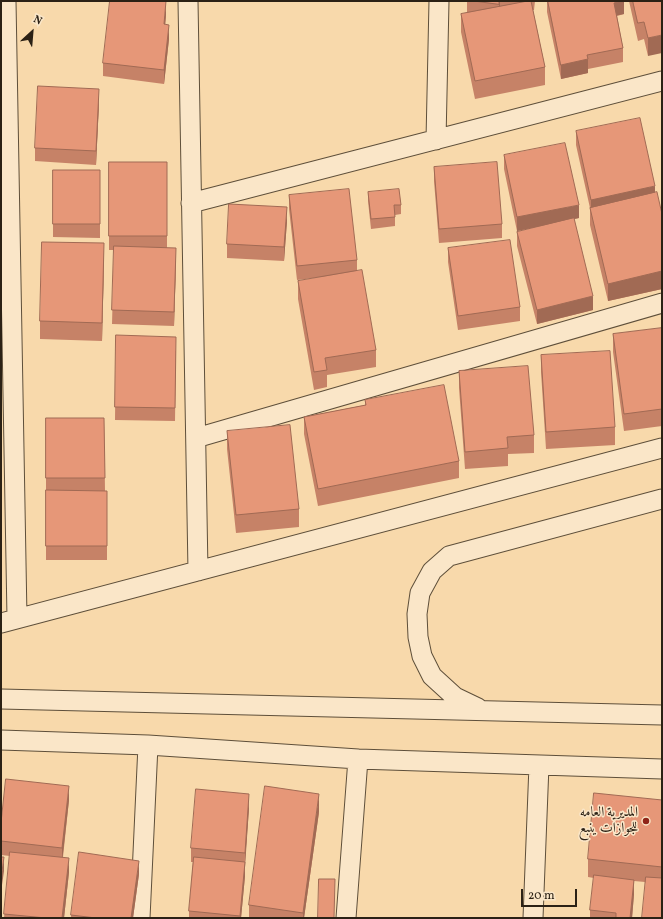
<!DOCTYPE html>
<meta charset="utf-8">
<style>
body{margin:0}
#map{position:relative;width:663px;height:919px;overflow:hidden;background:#f8d9ab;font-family:Vollkorn,serif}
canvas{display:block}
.frame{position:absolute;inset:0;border:2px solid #2b2115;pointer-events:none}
.north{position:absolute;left:12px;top:12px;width:40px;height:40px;-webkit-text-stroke:3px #fae6c8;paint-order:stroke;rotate:26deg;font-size:11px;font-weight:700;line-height:16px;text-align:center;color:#2b2115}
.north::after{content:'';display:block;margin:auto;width:14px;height:18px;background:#2b2115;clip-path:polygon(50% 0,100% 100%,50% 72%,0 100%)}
.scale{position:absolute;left:521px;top:889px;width:56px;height:18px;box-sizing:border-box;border:2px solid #2b2115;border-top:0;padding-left:5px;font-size:12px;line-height:14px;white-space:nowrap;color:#2b2115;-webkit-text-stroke:3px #fae6c8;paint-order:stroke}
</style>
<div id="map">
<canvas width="663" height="919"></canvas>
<div class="frame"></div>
<div class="north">N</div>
<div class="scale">20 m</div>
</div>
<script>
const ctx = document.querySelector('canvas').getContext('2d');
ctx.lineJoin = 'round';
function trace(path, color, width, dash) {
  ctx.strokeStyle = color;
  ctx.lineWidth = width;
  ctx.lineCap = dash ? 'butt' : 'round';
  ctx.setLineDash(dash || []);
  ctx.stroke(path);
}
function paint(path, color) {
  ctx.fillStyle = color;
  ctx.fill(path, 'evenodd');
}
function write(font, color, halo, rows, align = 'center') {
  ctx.font = font + ' Vollkorn,Amiri,serif';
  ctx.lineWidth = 3;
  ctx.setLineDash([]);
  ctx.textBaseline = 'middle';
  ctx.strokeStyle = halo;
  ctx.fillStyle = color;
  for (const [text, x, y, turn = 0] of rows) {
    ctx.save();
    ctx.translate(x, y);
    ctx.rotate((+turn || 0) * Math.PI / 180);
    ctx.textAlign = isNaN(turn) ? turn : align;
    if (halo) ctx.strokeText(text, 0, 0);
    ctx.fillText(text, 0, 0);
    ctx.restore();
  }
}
const minor = new Path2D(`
 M6,1L17,618
 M188,1L198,571
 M436,140L439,1
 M191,203L662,81
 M196,438L662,303
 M1,623L662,448
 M1,699L662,715
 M478,708L455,697L432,676L422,656L418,637L417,614L420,593L432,571L449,556L662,499
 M1,740L148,745L358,759L662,769
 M140,918L148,745
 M346,918L358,759
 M533,918L539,765`);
trace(minor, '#5e4f3a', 21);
trace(minor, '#fae6c8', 19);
paint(new Path2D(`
 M467,1H535L534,10H533L545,67V85L475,99L461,32V14L467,13Z
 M547,1H624V14L617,16L623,48V62L588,69V73L561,79L547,12Z
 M629,1H662L648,56L644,39L638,41Z
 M166,15L165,25L169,39L164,84L103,76V63Z
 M99,103L96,165L35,161V148Z
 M576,131L655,192L662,214V289L608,301L590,225V208L576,145Z
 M504,155L579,218L574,219L593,310L537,324L517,246V232L543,226L517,231L504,169Z
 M109,162H167V248L176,262L174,326L112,324L114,250H109Z
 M434,167L502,224V238L439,243L434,181Z
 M53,170H100V238L53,237Z
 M368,192L401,205V214L395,215V226L371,229L368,201Z
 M289,195L357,260V271L376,350V367L327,375V387L314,390L298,299V281L322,277L297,280L289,209Z
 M287,221L284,261L227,258V244Z
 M448,248L520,307V321L458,330L448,262Z
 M104,261L102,341L40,339V321Z
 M662,328V426L624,431L613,352V334Z
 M116,335L176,351L175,421L115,420Z
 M541,355L615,427V445L546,449L541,372Z
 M459,371L534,435V453L508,454V466L465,469L459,388Z
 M365,400L459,461V478L318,506L304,434V417L365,405Z
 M46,418H104L105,491H107V560H46Z
 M227,431L299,509V527L236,533L227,449Z
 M69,800L63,857L69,872L64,918H4L10,856L1,855V823Z
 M662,800V918L645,882L634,881V894L632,918H590V910L594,878L588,877V859Z
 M249,808L245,862V876L241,918H189V911L193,862H191V848Z
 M319,812L304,918H249V905Z
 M139,874L133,918H71V915Z`), '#c68267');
paint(new Path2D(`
 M166,1V15L164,38V24Z
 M499,1H500V6L499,21Z
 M622,1H624V14L614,16V3Z
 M169,25V39L164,84V70Z
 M662,35V53L648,56V38Z
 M588,59V73L561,79V65Z
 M99,89V103L96,165V151Z
 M655,186V200L591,213V200Z
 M579,205V218L517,231V217Z
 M287,207V221L284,261V247Z
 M104,243V261L102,341V323Z
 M176,248V262L174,326V312Z
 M662,271V289L608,301V284Z
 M593,296V310L537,324V310Z
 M69,786V800L62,862V848Z
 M249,794V808L245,867V853Z
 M319,794V812L304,918H303V913Z
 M4,857V871L1,892V879Z
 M69,858V872L64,918H62Z
 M139,861V874L133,918H131Z
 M245,862V876L241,918H240Z
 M634,880V894L632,918H630Z`), '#a16a54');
const building = new Path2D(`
 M110,1H166L164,24L169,25L164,70L103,63Z
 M474,1H499V4Z
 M528,1H531L545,67L475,81L461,14Z
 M548,1H622L614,3L623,48L587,55L588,59L561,65Z
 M633,1H662V35L648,38L644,22L638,23Z
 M38,86L99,89L96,151L35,148Z
 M640,118L655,186L591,200L576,131Z
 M565,143L579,205L517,217L504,155Z
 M109,162H167V236H109Z
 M497,162L502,224L439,229L434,167Z
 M53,170H100V224H53Z
 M349,189L357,260L297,266L289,195Z
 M399,189L401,205H394L395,217L371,219L368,192Z
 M657,192L662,214V271L608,284L590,208Z
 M229,204L287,207L284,247L227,244Z
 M574,218L593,296L537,310L517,232Z
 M510,240L520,307L458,316L448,248Z
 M42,242L104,243L102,323L40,321Z
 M114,246L176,248L174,312L112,310Z
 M362,270L376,350L325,358L327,370L314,372L298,281Z
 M662,328V409L624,414L613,334Z
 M116,335L176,337L175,408L115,407Z
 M610,351L615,427L546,432L541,355Z
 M528,366L534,435L507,437L508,448L465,452L459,371Z
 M444,385L459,461L318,489L304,417L366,405L365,400Z
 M46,418H104L105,478H46Z
 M290,425L299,509L236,515L227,431Z
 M46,490L107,491V546H46Z
 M6,779L69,786L62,848L1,841V823Z
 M265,786L319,794L303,913L249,905Z
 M196,789L249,794L245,853L191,848Z
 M594,793L662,800V867L588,859Z
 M10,852L69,858L62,918H46L4,914Z
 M79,852L139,861L131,918H96L71,915Z
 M1,857H4L1,879Z
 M194,857L245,862L240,916L189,911Z
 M594,875L634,880L630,918H616V913L590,910Z
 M646,877L662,878V918H642Z
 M319,879H335L334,918H318Z`);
paint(building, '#e69778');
trace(building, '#a16a54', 1);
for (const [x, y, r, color] of [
 [646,821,4,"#8f2418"]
]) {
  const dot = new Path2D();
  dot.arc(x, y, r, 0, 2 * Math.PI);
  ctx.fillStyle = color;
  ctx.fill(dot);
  trace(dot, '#fae6c8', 1.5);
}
write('14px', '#2b2115', '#fae6c8', [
 ["المديرية العامه",638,813],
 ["للجوازات ينبع",638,829]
], 'right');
</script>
